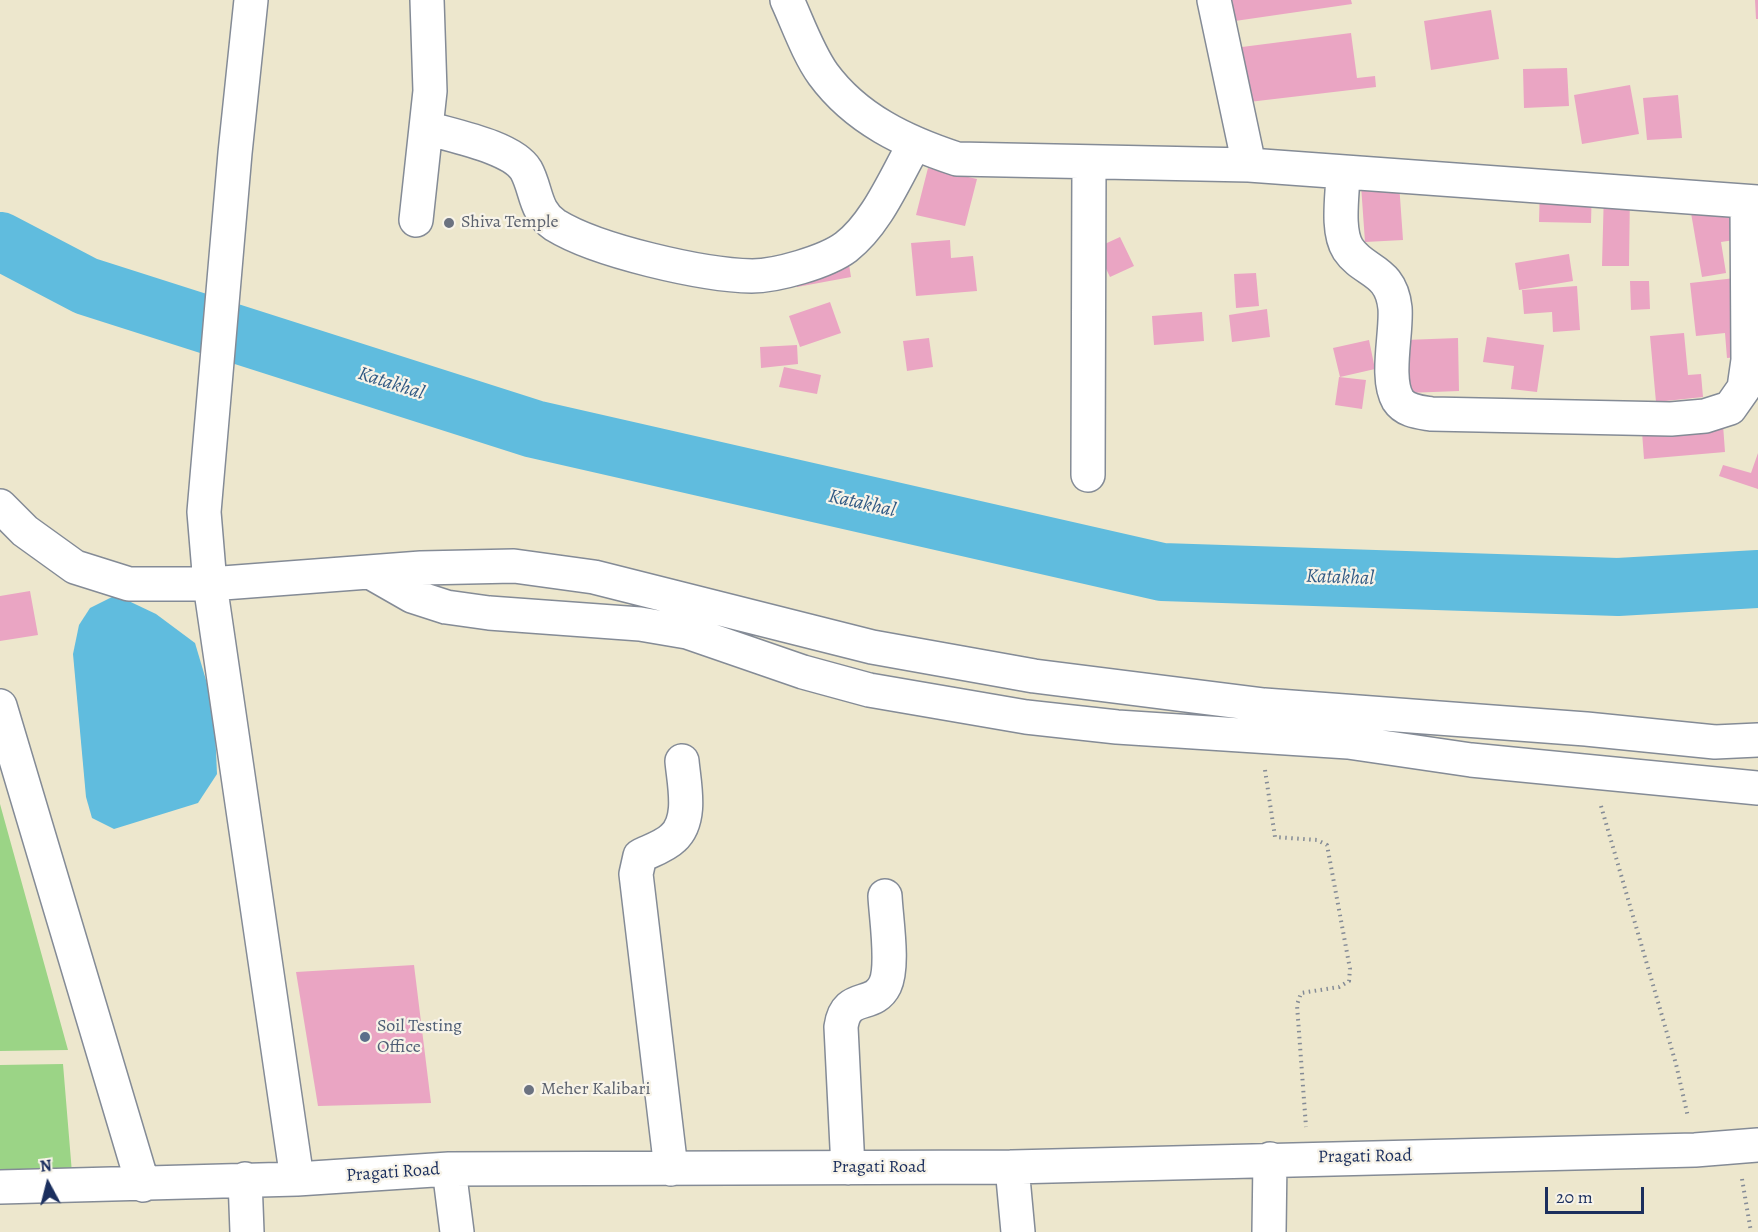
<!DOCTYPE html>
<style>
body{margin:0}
#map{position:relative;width:1758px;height:1232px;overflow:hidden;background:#ede7cd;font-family:Alegreya,serif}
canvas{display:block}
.north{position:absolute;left:18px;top:1154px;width:60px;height:60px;-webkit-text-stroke:4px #f7f3e8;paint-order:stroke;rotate:353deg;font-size:16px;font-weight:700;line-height:24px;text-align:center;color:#1b2f5e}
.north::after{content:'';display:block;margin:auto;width:21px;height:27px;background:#1b2f5e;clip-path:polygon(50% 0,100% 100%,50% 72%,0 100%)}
.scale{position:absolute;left:1545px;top:1187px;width:99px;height:27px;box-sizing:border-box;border:3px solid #1b2f5e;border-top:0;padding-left:8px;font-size:18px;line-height:21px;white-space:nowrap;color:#1b2f5e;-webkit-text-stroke:4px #f7f3e8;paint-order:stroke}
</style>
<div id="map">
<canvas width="1758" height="1232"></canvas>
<div class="north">N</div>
<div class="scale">20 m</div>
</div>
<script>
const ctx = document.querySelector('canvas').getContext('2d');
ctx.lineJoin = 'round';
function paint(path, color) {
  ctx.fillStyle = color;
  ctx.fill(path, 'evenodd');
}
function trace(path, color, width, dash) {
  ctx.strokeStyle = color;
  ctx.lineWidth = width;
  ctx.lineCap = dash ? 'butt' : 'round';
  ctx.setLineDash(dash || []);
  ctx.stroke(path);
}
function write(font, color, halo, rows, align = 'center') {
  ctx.font = font + ' Alegreya,serif';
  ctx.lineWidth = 4.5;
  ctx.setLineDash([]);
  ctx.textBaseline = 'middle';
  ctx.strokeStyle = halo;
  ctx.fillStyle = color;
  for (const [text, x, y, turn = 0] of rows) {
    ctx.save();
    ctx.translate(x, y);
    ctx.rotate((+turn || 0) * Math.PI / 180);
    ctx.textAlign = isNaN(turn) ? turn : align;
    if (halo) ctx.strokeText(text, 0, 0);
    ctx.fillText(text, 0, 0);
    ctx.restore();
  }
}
paint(new Path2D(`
 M0,804L68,1050L0,1051Z
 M63,1064L72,1173L0,1172V1065Z`), '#9bd486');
paint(new Path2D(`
 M116,595L156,614L195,643L214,707L217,774L198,803L114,829L92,818L86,797L73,654L79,625L90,608Z`), '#60bcde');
trace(new Path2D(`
 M0,241L86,286L534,429L1162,572L1618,587L1758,579`), '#60bcde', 58);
paint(new Path2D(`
 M1232,0H1351L1352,4L1235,21Z
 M1755,0H1758V19H1756Z
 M1491,10L1499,59L1431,70L1424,21Z
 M1351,33L1357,78L1375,76L1376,87L1249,102L1242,47Z
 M1567,68L1569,106L1524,108L1523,69Z
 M1630,85L1639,134L1582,144L1574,95Z
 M1678,95L1682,138L1647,140L1643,98Z
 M928,168L977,179L965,226L916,215Z
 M1399,183L1403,240L1365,242L1361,185Z
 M1540,184L1592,185L1591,223L1539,222Z
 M1604,190H1630L1629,266H1602Z
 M1742,199L1748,238L1721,242L1726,273L1702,277L1690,207Z
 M1120,237L1134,266L1110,277L1096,248Z
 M950,240L951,258L973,256L977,291L916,296L911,243Z
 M846,246L851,277L797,287L792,255Z
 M1569,254L1573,281L1519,290L1515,263Z
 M1256,273L1259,306L1236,308L1234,274Z
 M1745,277L1753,356L1727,358L1725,333L1696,336L1690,283Z
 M1630,281H1649L1650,309L1631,310Z
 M1577,286L1580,330L1553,332L1552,312L1524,314L1522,290Z
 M830,302L841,333L800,347L789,316Z
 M1267,309L1270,337L1232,342L1229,315Z
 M1202,312L1204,341L1154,345L1152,316Z
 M1684,333L1688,375L1701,374L1703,397L1656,402L1650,336Z
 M1487,337L1544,345L1537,392L1511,389L1514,366L1483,362Z
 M929,338L933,367L907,371L903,341Z
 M1458,338L1459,391L1407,393L1405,340Z
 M1369,340L1375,369L1340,377L1333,348Z
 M797,345L798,364L761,368L760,347Z
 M784,367L821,375L817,394L779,387Z
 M1339,377L1366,380L1362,409L1335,405Z
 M1722,411L1725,452L1644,459L1641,418Z
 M1758,453V489L1719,476L1723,465L1751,473Z
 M30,591L38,635L0,641V596Z
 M414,965L431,1103L318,1106L296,972Z`), '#eaa5c3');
const minor = new Path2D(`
 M251,0L235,153L204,512L210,584L297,1179
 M787,0C798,24 808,53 823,74C856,119 905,142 957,159L1249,165L1758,202
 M1214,0L1249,165
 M427,128C453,136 512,147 526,170C537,190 534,211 555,225C597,251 702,275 752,276C776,276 826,262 846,247C877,223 895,178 914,145
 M1343,172C1343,193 1336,230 1348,249C1364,273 1391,269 1395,308C1397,333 1385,378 1398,400C1405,411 1419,412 1431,414L1671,419L1705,416L1730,408L1744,388L1748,360L1747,202
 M416,220L430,91L427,0
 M1088,475L1089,163
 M0,506L25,531L75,567L129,584H210L421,568L514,566L594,577L872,647L1034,676L1264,705L1586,729L1715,742L1758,740
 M370,572L412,596L446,607L489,613L640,624L687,632L803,672L869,690L1026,717L1117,727L1348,742L1471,760L1758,788
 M0,706L143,1185
 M1012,1167L1018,1232
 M848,1168L841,1027C846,991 873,1010 885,985C894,966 886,918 885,896
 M449,1169L457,1232
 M671,1169L636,874L640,856C650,851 665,846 673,838C693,820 684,784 682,761
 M245,1179L247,1232
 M0,1187L297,1179L449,1169L1012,1167L1695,1150L1758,1145
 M1269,1232L1270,1159`);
trace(minor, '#848b96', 36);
trace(new Path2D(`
 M1265,770L1275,837L1317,840L1327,845L1350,969L1349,981L1339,987L1301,993L1297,1005L1306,1127
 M1601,806L1676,1064L1688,1117
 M1742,1179L1751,1232`), '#848b96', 4, [1.5, 4.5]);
trace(minor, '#fff', 33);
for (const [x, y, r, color] of [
 [449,223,6,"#6b7280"],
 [365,1037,6,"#5c6f8a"],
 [529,1090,6,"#6b7280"]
]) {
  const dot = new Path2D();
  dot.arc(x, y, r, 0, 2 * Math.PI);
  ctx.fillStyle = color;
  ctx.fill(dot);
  trace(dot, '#f7f3e8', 2);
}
write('18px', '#5b616d', '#f7f3e8', [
 ["Shiva Temple",461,223],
 ["Meher Kalibari",541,1090]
], 'left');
write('18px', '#4e5e75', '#f7f3e8', [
 ["Soil Testing",377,1027],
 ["Office",377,1048]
], 'left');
write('18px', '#1b2f5e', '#f7f3e8', [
 ["Pragati Road",1365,1157,-1],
 ["Pragati Road",879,1168],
 ["Pragati Road",393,1173,-4]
]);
write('italic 20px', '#305984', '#f7f3e8', [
 ["Katakhal",391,384,18],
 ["Katakhal",862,504,13],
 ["Katakhal",1340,578,2]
]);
</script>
